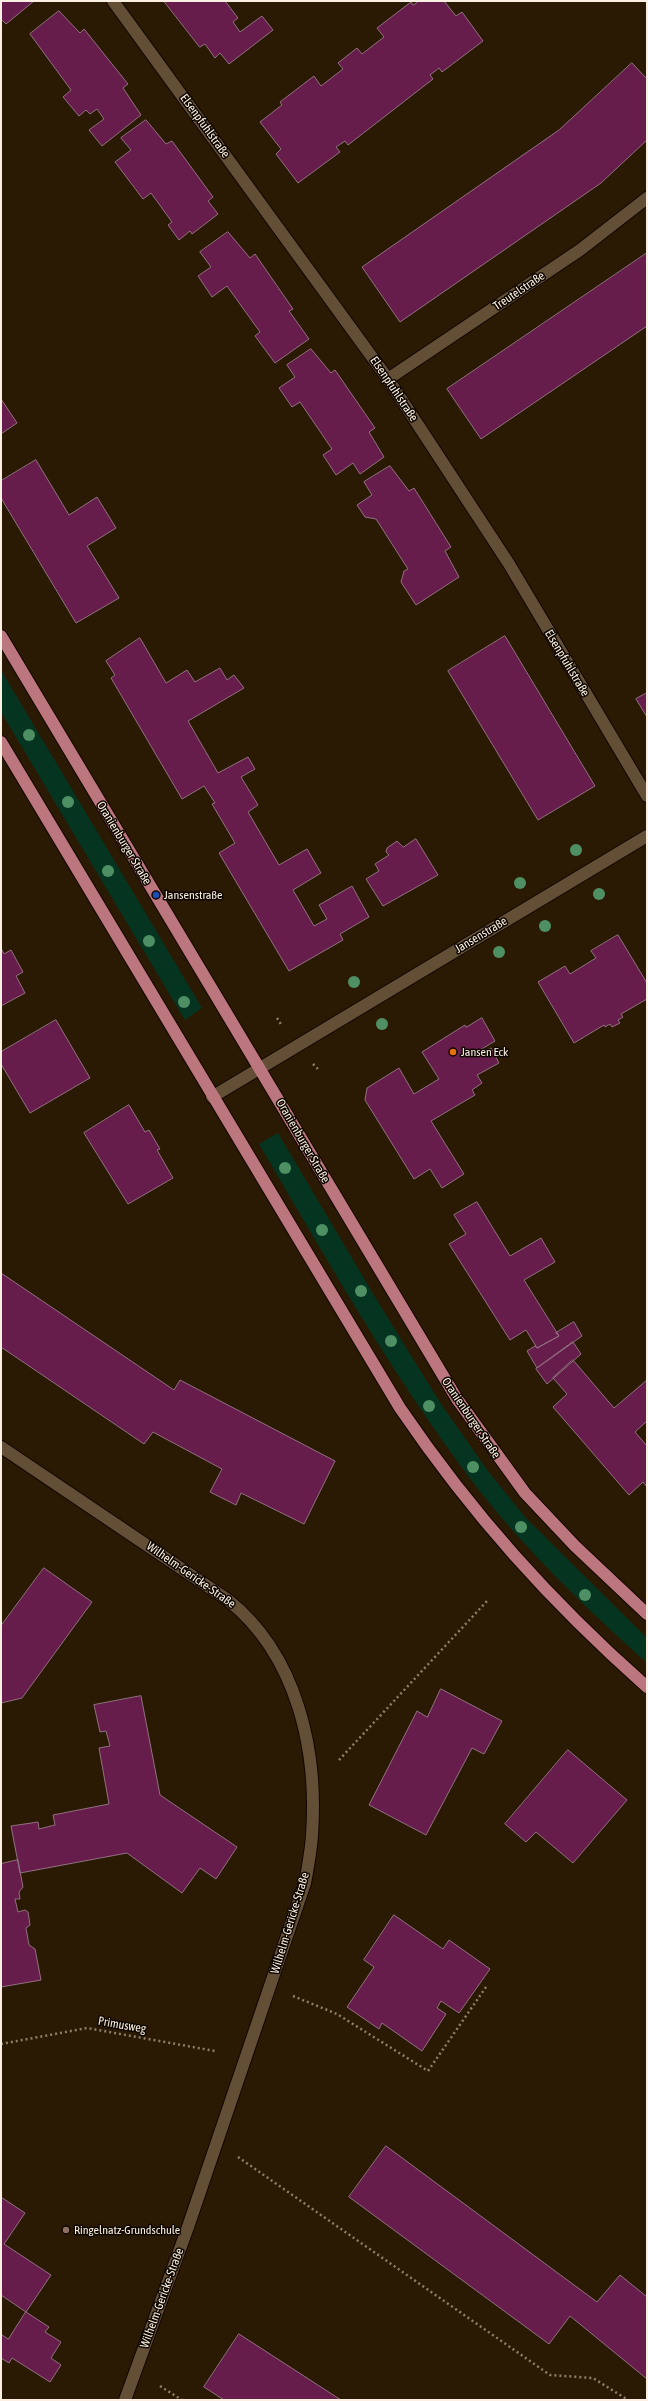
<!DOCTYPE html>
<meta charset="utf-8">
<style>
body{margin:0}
#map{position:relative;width:648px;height:2401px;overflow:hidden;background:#2b1a03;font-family:"Asap Condensed",sans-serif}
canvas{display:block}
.frame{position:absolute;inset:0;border:2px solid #fbf0e1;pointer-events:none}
</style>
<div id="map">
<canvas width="648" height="2401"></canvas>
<div class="frame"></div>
</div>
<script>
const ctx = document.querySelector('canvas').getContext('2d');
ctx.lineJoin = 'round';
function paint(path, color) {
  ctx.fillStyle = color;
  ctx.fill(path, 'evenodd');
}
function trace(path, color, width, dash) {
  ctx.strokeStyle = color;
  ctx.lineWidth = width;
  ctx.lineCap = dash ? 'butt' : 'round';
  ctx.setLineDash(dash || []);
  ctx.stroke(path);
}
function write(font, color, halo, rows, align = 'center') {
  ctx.font = font + ' "Asap Condensed",sans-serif';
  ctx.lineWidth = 3;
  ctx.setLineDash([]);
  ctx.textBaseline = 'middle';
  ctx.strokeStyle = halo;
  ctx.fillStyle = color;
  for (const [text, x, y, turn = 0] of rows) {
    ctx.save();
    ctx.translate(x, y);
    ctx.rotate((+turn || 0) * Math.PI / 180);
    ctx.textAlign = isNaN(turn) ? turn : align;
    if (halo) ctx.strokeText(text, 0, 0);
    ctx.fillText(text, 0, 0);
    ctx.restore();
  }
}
paint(new Path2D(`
 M1,670L202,1008L185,1020L1,712Z
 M278,1133L375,1297L441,1404L488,1471L525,1517L647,1638V1663C585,1607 523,1548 472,1481C392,1375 326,1258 259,1144Z`), '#053521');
const building = new Path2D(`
 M1,1H34L6,24L1,19Z
 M164,1H225L238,18L233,22L240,32L262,16L273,30L229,64L220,53L215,58L205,44L200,47Z
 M419,1H444L456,16L462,12L483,41L442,72L439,68L430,75L433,79L348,145L345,141L336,147L340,152L298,183L276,154L281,149L260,122L282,105L280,102L314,76L321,86L343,69L338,63L357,48L362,54L384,37L377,28L411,2L413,5Z
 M59,11L80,33L84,29L128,84L123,88L141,115L102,146L89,130L104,119L97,109L90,114L86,110L79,116L63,97L71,90L30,34Z
 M632,63L647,79V140L601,183L400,322L362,267L559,130Z
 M146,120L166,144L172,141L213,197L208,201L218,214L192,234L190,231L179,240L168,225L172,222L151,193L143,199L115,162L131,150L121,138Z
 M228,232L250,258L255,254L293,309L289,311L309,339L275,363L255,336L260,332L227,286L212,297L198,276L211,267L200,252Z
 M647,253V326L481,439L447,389Z
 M311,349L331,373L335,370L375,428L369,432L384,457L360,474L353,463L336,475L323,455L332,449L300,402L292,407L279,388L295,377L287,365Z
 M1,399L17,423L1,434Z
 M36,460L69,515L97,497L116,528L87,546L119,598L76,623L1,498V481Z
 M390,466L409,491L414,488L451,547L445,551L459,577L416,605L401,582L404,571L408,569L376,519L365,517L357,505L372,495L364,482Z
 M505,636L595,786L538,820L448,671Z
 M140,638L166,683L187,670L195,682L220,668L227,680L234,675L244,688L188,721L218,773L248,757L255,769L241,777L258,805L248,812L279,865L307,849L321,873L293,890L314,926L327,919L319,905L352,886L369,917L340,934L343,940L289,971L219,853L235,843L212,804L215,803L204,786L182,799L111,678L115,675L106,661Z
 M647,693V717L636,699Z
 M416,839L438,875L383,906L366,879L379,871L375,864L389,855L386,852L387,848L397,841L403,847Z
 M618,935L647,983V999L621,1014L623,1017L618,1020L620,1023L612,1027L610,1024L605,1027L604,1025L574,1043L538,982L565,966L570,974L596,958L591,951Z
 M1,948L4,954L11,950L23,972L16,976L25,993L1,1006Z
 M482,1018L495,1041L480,1050L482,1053L491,1048L499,1063L477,1075L482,1083L472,1090L475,1095L431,1121L464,1174L442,1188L430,1169L414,1179L365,1100L367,1088L399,1068L414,1094L439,1079L422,1052L465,1025L466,1027Z
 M56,1020L90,1078L30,1113L1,1064V1052Z
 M129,1105L145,1132L149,1130L160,1149L157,1150L173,1178L128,1204L84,1133Z
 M477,1202L510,1256L541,1238L555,1262L524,1280L559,1336L537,1348L526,1330L510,1340L449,1244L466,1234L454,1215Z
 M1,1273L174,1390L180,1380L335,1461L304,1524L241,1493L236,1505L210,1492L222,1469L153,1432L144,1444L1,1347Z
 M574,1322L582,1336L537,1368L527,1351L535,1346L537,1348L559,1336L556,1333Z
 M573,1342L581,1354L547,1384L536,1369Z
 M573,1360L614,1408L647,1380V1421L635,1432L647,1446V1487L643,1482L629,1495L553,1407L567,1394L553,1378Z
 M44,1568L92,1602L22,1698L1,1703V1626Z
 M441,1689L502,1721L484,1754L472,1748L426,1835L369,1805L417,1711L427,1717Z
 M141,1696L160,1795L237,1847L216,1879L200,1868L182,1893L127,1853L20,1873L11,1826L38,1822L39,1829L55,1825L53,1815L109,1804L99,1748L110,1746L106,1731L100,1732L94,1705Z
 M568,1750L627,1800L573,1863L536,1832L526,1842L505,1824Z
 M18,1860L23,1887L19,1892L20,1899H15L18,1912L25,1910L28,1912L30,1925L26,1928L29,1945L35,1949L41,1980L1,1987V1864Z
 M394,1915L443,1949L449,1940L490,1969L459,2013L441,2001L437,2008L446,2014L422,2051L382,2023L379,2029L347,2007L374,1967L364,1960Z
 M386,2146L597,2302L620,2275L647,2297V2379L570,2316L549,2344L349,2197Z
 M1,2197L25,2213L4,2244L51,2275L26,2312L1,2295Z
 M26,2312L49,2327L45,2332L61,2342L51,2358L61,2365L50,2382L12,2358L9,2363L1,2358V2337L2,2335L8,2339Z
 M239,2334L341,2400H224L204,2387Z`);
paint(building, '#671d4b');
trace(building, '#917181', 1);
const minor = new Path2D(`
 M113,1L388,379L509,564L647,796
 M388,379L580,250L647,198
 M212,1097L647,836
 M1,1447L228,1600C297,1655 318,1750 312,1835C311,1851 308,1867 305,1883L188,2227L125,2400`);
const major = new Path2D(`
 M1,636L457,1399L525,1493L575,1546L647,1614
 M1,742L400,1408C472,1514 551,1602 647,1687`);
trace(minor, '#130500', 14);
trace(major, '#130500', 14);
trace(new Path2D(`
 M277,1018L282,1026
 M313,1064L319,1070
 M339,1760L488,1600
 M293,1996L337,2014L428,2071L486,1987
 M1,2044L87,2028L215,2051
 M238,2157L550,2375L593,2378L628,2400
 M160,2386L182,2400`), '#8d7f6b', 2.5, [2, 3]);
trace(minor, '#624f36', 12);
trace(major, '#bb767e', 12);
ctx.fillStyle = '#4e9063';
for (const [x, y] of [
 [29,735],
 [68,802],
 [576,850],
 [108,871],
 [520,883],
 [599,894],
 [545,926],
 [149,941],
 [499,952],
 [354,982],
 [184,1002],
 [382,1024],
 [285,1168],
 [322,1230],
 [361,1291],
 [391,1341],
 [429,1406],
 [473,1467],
 [521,1527],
 [585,1595]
]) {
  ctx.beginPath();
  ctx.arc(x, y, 6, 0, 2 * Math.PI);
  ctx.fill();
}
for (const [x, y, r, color] of [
 [156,895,4,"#1a4fb4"],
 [453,1052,4,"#e8710a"],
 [66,2230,4,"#8d6e63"]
]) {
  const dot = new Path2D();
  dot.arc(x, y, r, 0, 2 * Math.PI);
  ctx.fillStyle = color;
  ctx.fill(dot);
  trace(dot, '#0e0701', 1.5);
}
write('12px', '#fbf0e1', '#0e0701', [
 ["Elsenpfuhlstraße",205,126,54],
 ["Treutelstraße",519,291,-34],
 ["Elsenpfuhlstraße",394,389,56],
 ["Elsenpfuhlstraße",567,663,59],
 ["Oranienburger Straße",124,843,59],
 ["Jansenstraße",481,935,-31],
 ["Oranienburger Straße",303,1141,60],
 ["Oranienburger Straße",471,1418,56],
 ["Wilhelm-Gericke-Straße",191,1575,35],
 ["Wilhelm-Gericke-Straße",290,1923,-73],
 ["Primusweg",122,2025,10],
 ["Wilhelm-Gericke-Straße",162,2298,-70]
]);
write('12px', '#fbf0e1', '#0e0701', [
 ["Jansenstraße",164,895],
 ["Jansen Eck",461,1052],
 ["Ringelnatz-Grundschule",74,2230]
], 'left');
</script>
